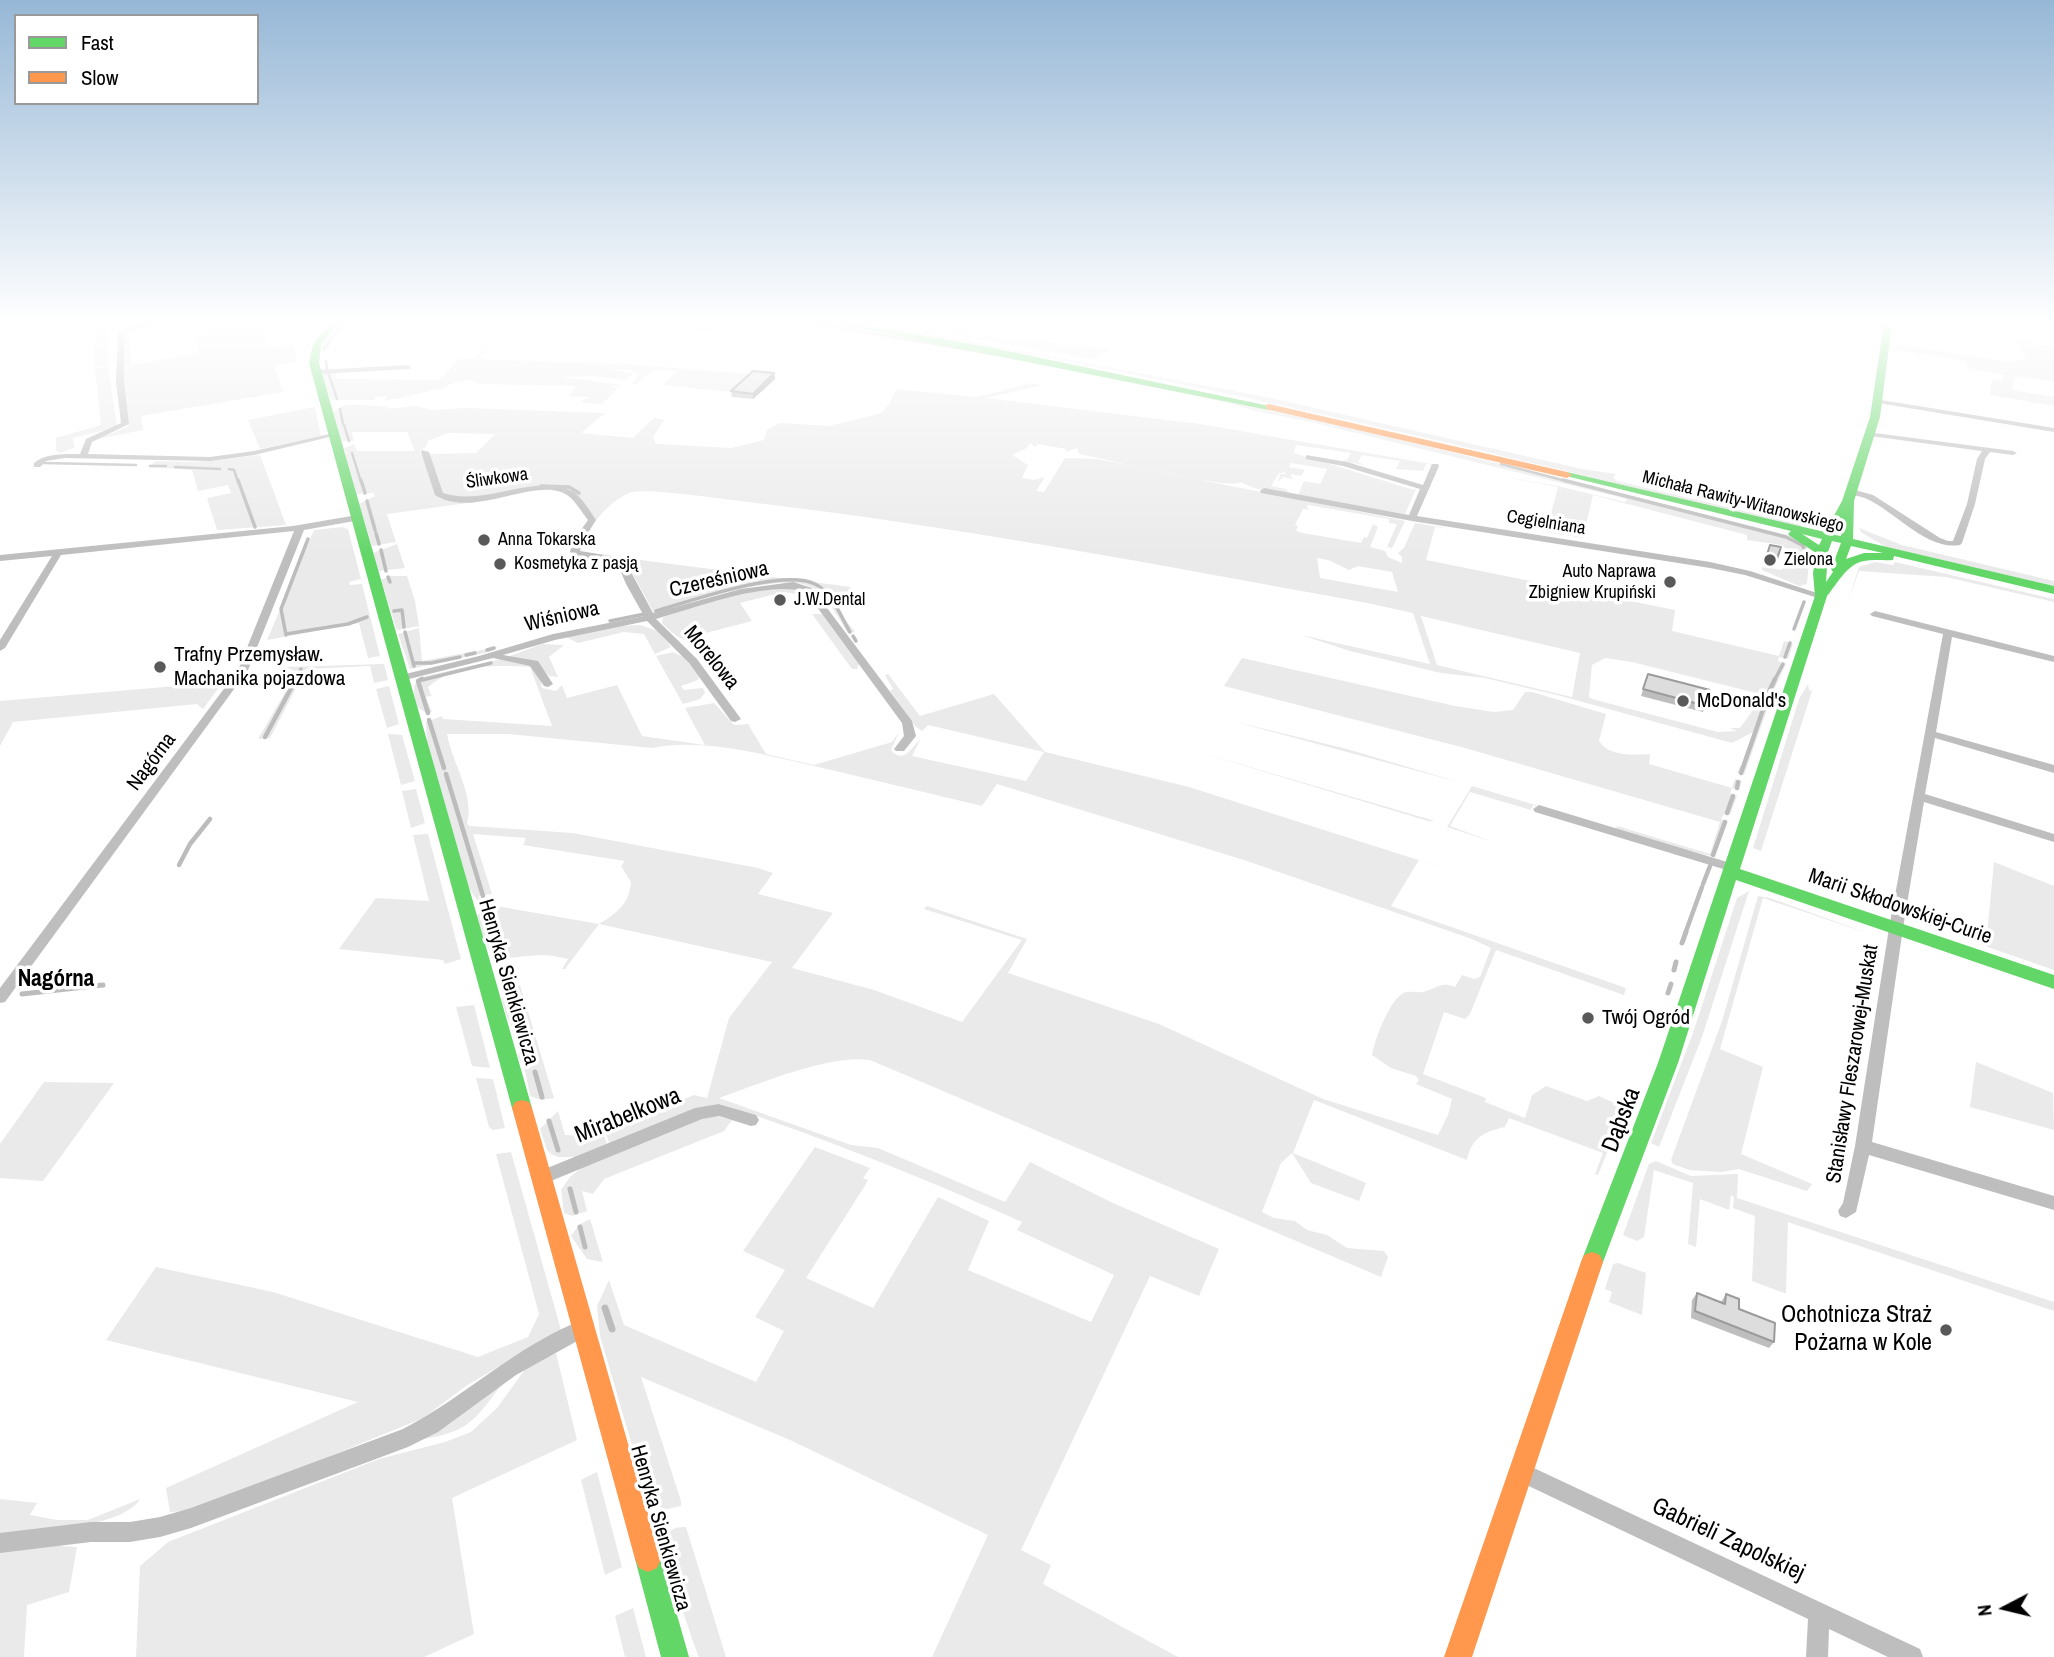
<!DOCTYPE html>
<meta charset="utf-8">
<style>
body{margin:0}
#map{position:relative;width:2054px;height:1657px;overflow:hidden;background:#fff;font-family:"Archivo Narrow",sans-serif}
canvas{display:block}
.legend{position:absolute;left:14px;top:14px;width:245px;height:91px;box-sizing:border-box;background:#fff;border:2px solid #999;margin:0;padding:9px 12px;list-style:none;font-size:21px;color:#000}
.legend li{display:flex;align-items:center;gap:14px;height:35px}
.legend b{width:35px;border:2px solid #999}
.north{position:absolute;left:1970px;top:1573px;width:70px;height:70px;-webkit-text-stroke:5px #fff;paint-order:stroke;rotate:263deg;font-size:19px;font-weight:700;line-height:28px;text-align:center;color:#000}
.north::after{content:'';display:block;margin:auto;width:24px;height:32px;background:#000;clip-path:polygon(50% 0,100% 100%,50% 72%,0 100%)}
</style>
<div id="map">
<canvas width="2054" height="1657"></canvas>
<ul class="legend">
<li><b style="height:9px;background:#63d668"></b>Fast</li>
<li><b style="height:9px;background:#ff974d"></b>Slow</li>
</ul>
<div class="north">N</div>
</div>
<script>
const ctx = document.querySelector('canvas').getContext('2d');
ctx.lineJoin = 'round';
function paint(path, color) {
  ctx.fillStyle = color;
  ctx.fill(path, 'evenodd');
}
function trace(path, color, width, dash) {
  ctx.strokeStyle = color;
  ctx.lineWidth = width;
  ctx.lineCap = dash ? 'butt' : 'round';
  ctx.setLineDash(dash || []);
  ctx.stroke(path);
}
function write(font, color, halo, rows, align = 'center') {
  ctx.font = font + ' "Archivo Narrow",sans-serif';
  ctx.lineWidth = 7;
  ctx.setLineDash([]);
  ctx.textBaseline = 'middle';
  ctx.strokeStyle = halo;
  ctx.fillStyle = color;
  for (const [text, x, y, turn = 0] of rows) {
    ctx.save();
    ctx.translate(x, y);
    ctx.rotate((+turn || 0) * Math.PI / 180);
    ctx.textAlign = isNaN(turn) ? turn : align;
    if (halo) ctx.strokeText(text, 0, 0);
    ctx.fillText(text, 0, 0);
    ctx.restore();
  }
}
paint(new Path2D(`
 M130,323L108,327V365L95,367C93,337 96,323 130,323Z
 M224,323H261L267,348L292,344L297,362L274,365L283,392L141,416L143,430L98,439L129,426L124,396L123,331L129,329L131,365L199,353L195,336L226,332Z
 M339,323H620L691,326L755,333L532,325L346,323L334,336L327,350L319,351L332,329Z
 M802,323H818C928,341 1038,360 1147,382C1363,428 1577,483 1791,536L1801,541L1810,552L1807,584L1799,586L1762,570V567L1782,570L1789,551L1782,545L1747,540V535L1593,495L1583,538L1546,532L1558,487L1495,475L1557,486L1625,502L1627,499L1311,422L1255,411L1228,403L1059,367Z
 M852,323H870L928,333L1271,398L1582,469L1616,474L1613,478L1617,481L1791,522L1818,520L1826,523L1817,527L1786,525C1477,448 1167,374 852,323Z
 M920,329L1112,349L1092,359Z
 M2022,341L2054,346V382L2016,376L2012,390L2054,397V406L1990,395L1992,379L2003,381L2002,374L1967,368L1966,361L1895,350L1896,344L2009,362L2026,358L2018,343Z
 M421,343H492L478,359L636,365L749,374L732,392L662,385L677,371L652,370L636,385L632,383L639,374L629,370L611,369L633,374L625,380L592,376L563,377L624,385L612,386L611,387L618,388L602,404L580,402L589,397L569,396L576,386L481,384L473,382L474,380C465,380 448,383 443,389C424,390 406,399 385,400L387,396H377L374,400H332L328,395L322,374L334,371L337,379L439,380L458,359H475L489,344Z
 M108,366L117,427L73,438L74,448L60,453L56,450V438L101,425L95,369Z
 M1024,383L1043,385L986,398L1200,424L1443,466L1426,464L1423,471L1396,469L1400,461L1362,455L1358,462L1364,465L1340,461L1347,460L1351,453L1296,445L1294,453L1414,490L1417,487L1405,514L1298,495L1304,481L1320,484L1327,469L1291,463L1289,467L1305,470L1301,476L1290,474L1293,479L1283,477L1278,482L1280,474H1287L1281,471L1283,473H1279L1271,486L1286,489L1291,494L1257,489L1240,482C1233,491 1101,458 1079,454L1077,448L1065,452L1066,449L1038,444L1035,447L1031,443L1025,449L1012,455L1028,465L1022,478L1034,480L1045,477L1036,491L1044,492L1065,458L1097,459L1405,521L1392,548L1387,547L1397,524L1389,523V519L1308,505L1307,508L1310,510L1303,509L1295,525L1298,526L1296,531L1303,533L1361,543L1364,537L1367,538L1373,524L1378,527L1370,547L1385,551L1388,557L1402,563V557L1398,553L1404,548L1415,523L1453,529L1435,527L1426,560L1675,610L1672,631L1779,656L1784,641L1793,644L1788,659L1779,657L1778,661L1786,664L1771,696H1768L1632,662L1605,658L1592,665L1589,697L1592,699L1718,732L1737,731L1730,728H1740L1758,703L1768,707L1744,775L1737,773L1740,766L1745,767L1766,708L1763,706L1753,732L1732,743L1561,696L1485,678L1441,673L1350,651L1301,635L1430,664L1413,613L1367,603C1159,565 950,525 740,501C720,499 643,487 629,493C605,504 590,527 577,550L592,515L570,489L547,487L462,499L442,493L428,454L476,453L495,434L448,433L428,441L426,447L420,451L440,499L482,501L387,514L396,542L372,546L359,504L375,496L373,493L356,494L345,454L347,453L343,449L354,444L357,451H415L407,432H352L354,441H341L333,412C348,399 369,407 388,407L387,409L415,406L433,410L465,408L605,413L581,433L633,438L654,418L664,420L653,437L656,444L731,448L764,440L767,430L780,423L829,426L879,414L889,405L896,389L977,397L1027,384ZM1317,558L1328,560L1349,570L1358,566L1392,572L1398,592L1320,578ZM1421,616L1580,653L1572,697L1437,665Z
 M315,407L321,436L260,449L248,420Z
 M260,455L286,525L217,530L207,498L231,493L228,485L198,491L192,470L148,467L156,461L191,462Z
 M342,527L348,529L361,579L349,582L350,585L362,584L380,656L368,658L359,623L267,640L314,530Z
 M1859,528L1902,545L2054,581V586L1886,547L1862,533Z
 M397,544L405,568L378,571L373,553Z
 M617,557L851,587L836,607L855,632L848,633C838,618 827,595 811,587C780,571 688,604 654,613L625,560Z
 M1875,562L1893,565L1895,562L2054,599V602L1946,577L1859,571L1848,601L1859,567Z
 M390,576H407L415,601L419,626L398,630L396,628L381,580Z
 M778,587L802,590L807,602L798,594L783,592L740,603L752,621L694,636L697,642C684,644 671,632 662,623L663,617L714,600Z
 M812,614H822L859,664L857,669H852Z
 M640,625L658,631L671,647L655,654L644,634L624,632L578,643L566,637L619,626Z
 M419,628L422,661L498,647L489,652L410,669L398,634Z
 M542,644L564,645L549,657L558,677L549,676L536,662L510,656Z
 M673,652L685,658L699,677L698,680L681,686L684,690L703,688L705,693L700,699L683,704L656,656Z
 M1242,658L1455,706L1494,712L1513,710L1525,692H1532L1606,714L1599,741C1609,757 1633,755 1650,754L1649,764L1732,788L1735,779L1742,781L1739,790L1732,788L1730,793L1737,796L1730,815L1724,814L1721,819L1728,821L1715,857L1648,841L1533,805L1531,810L1470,792L1450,826L1493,842L1447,827L1472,786L1616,829L1617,826L1710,854L1720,822L1465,748L1224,686Z
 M502,659L531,664L539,674L542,688L556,691L562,685L567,698L617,685L642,736L705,745L685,708L714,703L734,725L748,724L766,754L814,765L892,742L899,732L891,750C904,765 912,747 921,738L912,756L1026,781L1044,752L928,725L922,731L915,726L890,691L893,689L885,675L888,674L920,716L994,694L1045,752L1189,787L1478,879L1419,860L1391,906L1626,988L1624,995L1496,950L1470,1014L1465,1019L1444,1012L1423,1074L1486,1098L1485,1102L1525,1118L1532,1095L1546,1086L1587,1101L1599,1096L1625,1108L1598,1175L1595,1174L1603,1153L1509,1118L1505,1127C1485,1131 1471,1138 1467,1160L1314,1100L1293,1153L1366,1183L1359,1201L1311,1183L1292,1153L1281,1163L1262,1212L1274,1218L1295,1221L1307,1230L1327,1235L1347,1248L1384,1251L1388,1257L1381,1277L870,1060C829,1054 759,1084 719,1098L851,1145L878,1148L1005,1202L1030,1162L1113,1203L1219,1249L1199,1296L1150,1276L1021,1550L1051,1565L1043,1584L1178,1657H932L988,1535L790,1440L641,1377L681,1501V1506L663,1510L643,1483L600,1336L597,1306L609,1280L624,1325L756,1382L784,1331L755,1317L785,1270L743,1251L815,1147L870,1168L863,1178L868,1180L866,1184L806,1278L873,1308L938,1197L989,1221L968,1270L1091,1322L1114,1275L1017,1230L1022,1222C924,1178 824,1138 721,1104L700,1108L582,1157H558L551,1154L547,1150L540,1129L558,1111L565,1135L588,1136L602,1131L607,1144L609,1142L605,1130L694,1095L707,1098L729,1018L772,962L599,924L565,969H562L568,959C559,957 549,955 540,955C493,958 492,968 477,916L481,911L496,906L599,924C616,914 630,903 631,882L621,866L625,861L523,845L526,838L473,834L492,894L479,896L480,900H477L469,888L427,743L426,722L442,716L443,719L552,726L530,667C497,665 454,664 428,687L431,695H434L426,697L432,712L427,713L417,707C414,694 410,686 421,677ZM447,734H508L652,748C703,738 760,754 810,765C868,779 925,792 982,806L997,784L1247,861L1472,939L1491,948L1480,977L1474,979L1462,975L1455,987C1441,981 1436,989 1423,992C1418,993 1412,991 1406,992C1390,997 1375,1039 1372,1055L1391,1068L1416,1076L1419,1080L1416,1084L1452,1099L1448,1115L1438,1135L1323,1099L1159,1024L1008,973L1027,939L927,906L924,909L1022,940L962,1022L874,990L792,968L833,913L758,894L773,873L758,868L573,833L470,826L467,824C475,795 452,763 447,734Z
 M384,664L388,680L374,683L370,666L306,669L270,738L258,739L297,672L286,667Z
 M223,682L203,709L197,704L13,722L0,746V701Z
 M1808,684L1809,690L1812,691L1761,851L1753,848L1799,699Z
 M389,686L399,724L387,728L376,689Z
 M1232,721L1347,749L1462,783Z
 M388,734L402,735L415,781L401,785Z
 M1195,751L1435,821H1428Z
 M416,789L425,823L411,828L402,791Z
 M428,834L461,959L445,964L443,960L339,949L376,898L429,901L413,835Z
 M1994,862L2054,886V970L1976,943L1986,945Z
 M1749,891L1702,1037L1659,1147L1651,1143L1693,1033L1737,898Z
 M1758,896L1770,898L1873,935L1763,898L1720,1049L1763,1067L1741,1154L1812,1184L1807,1191L1739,1169L1721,1172L1689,1170L1673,1164L1671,1160L1722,1021Z
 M515,983L516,986L520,985L554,1098L541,1100L530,1096L524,1065L518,1057C523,1039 496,1008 503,986Z
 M474,1005L490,1068L472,1066L456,1007Z
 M1976,1062L2053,1093L2054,1130L1970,1107Z
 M476,1078L493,1079L505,1128L493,1130L489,1127Z
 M44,1082L114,1083L43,1181L0,1178V1144Z
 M717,1116L732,1120L724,1131L604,1179L593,1194L582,1191L587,1211L572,1216L564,1213L561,1190L570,1177L585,1165L695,1120Z
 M511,1152L561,1330L466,1386L423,1418L199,1510L170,1512L166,1488L358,1402L106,1340L156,1267L273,1292L478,1357L528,1337L539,1314L496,1154Z
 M1656,1161L1691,1176L1738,1174L1737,1198L2054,1302V1311L1788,1222L1786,1293H1784L1752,1281L1755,1216L1733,1208L1734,1197L1731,1195L1729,1210L1700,1199L1696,1247L1688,1244L1693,1183L1654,1170L1644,1237L1637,1241L1623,1235L1649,1164Z
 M590,1219L603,1262L587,1259L571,1236L579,1225Z
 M1618,1263L1646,1273L1642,1315L1609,1302L1612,1292L1605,1289L1613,1264Z
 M556,1353L577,1440L452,1498L474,1634L424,1657H136L140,1566L168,1542L379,1459L445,1442L471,1432L497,1408L526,1368Z
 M505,1380C469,1429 467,1432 407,1442Z
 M597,1472L622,1567L605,1575L581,1480Z
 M0,1499L37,1503L30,1515L57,1520H88L140,1499C123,1528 33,1532 0,1535Z
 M686,1527L726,1657H699C691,1636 661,1552 668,1535C671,1527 679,1527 686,1527Z
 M42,1545L77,1547L69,1592L27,1605L24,1657H0V1551Z
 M633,1608L646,1657H625L615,1616Z`), '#eaeaea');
trace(new Path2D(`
 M811,323L993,354
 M324,350L342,323
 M326,361L327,369
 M328,372L337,399
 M340,409L343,424
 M344,425L349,441
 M352,453L361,482
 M43,463L136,465
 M1501,464L1570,482
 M150,466H166
 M175,467L220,469
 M229,469L234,470L238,482`), '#bcbcbc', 2.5);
trace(new Path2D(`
 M238,480L255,527
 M361,480L365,493
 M1563,480L1786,537L1802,545L1810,557
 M541,486L569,487L579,493
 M367,501L375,530
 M376,533L379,544
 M381,550L386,571
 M388,577L390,582
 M394,611L402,610L404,627
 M656,611C691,601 783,568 815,584C832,592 841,617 850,632
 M610,621L645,614
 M1794,629L1804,602
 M405,632L414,666
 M286,634L348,624L367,617
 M286,635L281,609L308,539
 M853,636L856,641
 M487,650L494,648
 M466,655L475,653
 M1785,657L1790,643
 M413,663H431L460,657
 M295,681L301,669
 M418,681L491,663
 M1774,681L1783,664`), '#bcbcbc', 3.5);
trace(new Path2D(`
 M422,679L418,681L428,713
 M1768,694L1775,679
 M429,720L444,768
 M265,737L296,679
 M1741,773L1764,707
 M446,774L483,896
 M1737,788L1738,782
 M1727,813L1733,796
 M1713,855L1725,822
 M179,865L190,844L210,819
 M1703,884L1710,866
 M487,909L495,934
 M1685,934L1702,887`), '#bcbcbc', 4.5);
trace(new Path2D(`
 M494,932L501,953
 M1682,943L1686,932
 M1674,970L1676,962
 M510,985L530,1051
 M1668,993L1671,984
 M22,994L103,985
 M535,1072L542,1097
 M549,1121L558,1150
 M570,1189L576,1212
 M580,1227L585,1247`), '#bcbcbc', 5);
trace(new Path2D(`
 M605,1308L612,1329`), '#bcbcbc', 7);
paint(new Path2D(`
 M146,323H162L124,333V382L129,424L92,442L88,454L210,457L254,451L334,433L338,435L254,455L210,461L65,458L46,461L40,467H34V463C46,453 64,454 80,454L86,439L121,423L116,382L118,332L132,326Z
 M407,365L411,367L410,369L316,374L312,372L316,370Z
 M1875,399L2054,428V432L1878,403H1875Z
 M1867,432L2013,451L2017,453L2013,455L1990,452L1985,459L1975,504L1962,543L1960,545C1927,551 1896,512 1867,499C1861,496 1853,496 1847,492L1851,489L1873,495L1940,538L1948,541H1953L1967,504L1977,459L1982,451L1870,436H1867Z
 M422,450L429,452L443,493C485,507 537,472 572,491C581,496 590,511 596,520L583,541L580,551L611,556L625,561L653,613L741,589L793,582L812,588L912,721L916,736L904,751H896L894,749L904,736L902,723L806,592C768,580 695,608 656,619L697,659L741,719L735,722L731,721L689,663L647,621L555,640L503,655L538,661L553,684L548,687L544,686L530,666L493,658L401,681L397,680L396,678L397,676L479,656L553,634L644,616L626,584L618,565C603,558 584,563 570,552L573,541L588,520C582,513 575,500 567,495C537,475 473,520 435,495L421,452Z
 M1306,455L1347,462L1423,485L1432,464H1438L1439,466L1417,516L1710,562L1750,571L1826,596L1821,599L1745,575L1710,568L1412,521L1261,493L1260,491L1264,488L1409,515L1420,489L1343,466L1306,459Z
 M357,515L360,516V520L304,530L248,670L5,1002L0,1003V988L238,670L294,531L61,555L5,648L0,651V640L52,556L0,561V555L293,526Z
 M1875,611L2054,656V662L1952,637L1936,732L2054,765V773L1935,738L1925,794L2054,834V842L1924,802L1903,928L1872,1142L2054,1196V1210L1869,1155L1856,1212L1846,1218L1840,1216L1838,1211L1843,1203L1855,1146L1889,928L1943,634L1872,616L1870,614Z
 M1539,805L1737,865L1739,868L1733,872L1535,812L1533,809Z
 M719,1104L756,1115L759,1120L756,1125L751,1126L719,1116L702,1119L541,1185L535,1183L533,1178L535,1173L695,1108Z
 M582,1320L588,1323L591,1329L588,1335L516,1375L438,1432L408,1447L191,1528L160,1537L130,1542H91L0,1553V1533L91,1522H130L160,1517L191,1508L403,1429C465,1397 516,1346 582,1320Z
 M1521,1462L1920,1649L1923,1657H1888L1829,1629L1828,1657H1806L1808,1619L1514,1479L1511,1472L1514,1465Z`), '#bebebe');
paint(new Path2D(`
 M329,323H338L321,345L319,363L532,1108L529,1114L522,1116L515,1114L512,1108L309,363L313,345Z
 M831,323H850L989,347L1274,407L1269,410Z
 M1884,323H1892L1880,417L1854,501L1853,539L2054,586V594L1894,556L1893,560C1884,561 1874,559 1864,561C1847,564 1837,584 1827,596L1740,869L2054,975V989L1736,880L1678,1063L1603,1262L1600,1269L1592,1272L1584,1269L1581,1262L1658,1063L1815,596L1813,573L1816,553L1790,536L1788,534L1791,531L1562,475L1567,472L1825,532L1842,501L1870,417ZM1842,519L1841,536L1835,535ZM1802,534L1822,539L1819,545ZM1832,541L1841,543L1831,569L1833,572L1826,582L1828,552ZM1851,546L1883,553H1864L1846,559Z
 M648,1546L657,1550L661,1559L689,1657H661L635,1559L639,1550Z`), '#63d668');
paint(new Path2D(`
 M1269,404L1567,472L1572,475L1567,478L1266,409V405Z
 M522,1100L529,1102L532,1108L661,1559L657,1568L648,1572L639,1568L635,1559L512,1108L515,1102Z
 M1592,1252L1600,1255L1603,1262L1472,1657H1444L1581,1262L1584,1255Z`), '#ff974d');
paint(new Path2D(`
 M774,373L775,379L753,399L732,397L731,391Z
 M1770,545L1777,559L1774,566L1763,564Z
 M1648,674L1706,706L1703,712L1641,696Z
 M1697,1293L1721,1302L1726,1294L1739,1309L1774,1342L1769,1348L1691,1318L1692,1300Z`), '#bebebe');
paint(new Path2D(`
 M774,373L775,379L753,399V394Z`), '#9b9b9b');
const building = new Path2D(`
 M753,371L774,373L753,394L731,391Z
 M1770,545L1781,547L1777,559L1766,558Z
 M1648,674L1710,690L1706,706L1643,689Z
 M1697,1293L1725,1304L1726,1294L1739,1299V1309L1775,1323L1774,1342L1695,1311Z`);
paint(building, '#ddd');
trace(building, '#9b9b9b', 2);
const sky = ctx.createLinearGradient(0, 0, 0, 555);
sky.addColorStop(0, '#96b7d6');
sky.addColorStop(0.58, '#fff');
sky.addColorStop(1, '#ffffff00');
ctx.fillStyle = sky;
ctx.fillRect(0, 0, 2054, 555);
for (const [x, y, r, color] of [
 [484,540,7,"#595959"],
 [1770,560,7,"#595959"],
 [500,564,7,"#595959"],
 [1670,582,7,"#595959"],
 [780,600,7,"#595959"],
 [160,667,7,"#595959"],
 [1683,701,7,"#595959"],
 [1588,1018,7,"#595959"],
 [1946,1330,7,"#595959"]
]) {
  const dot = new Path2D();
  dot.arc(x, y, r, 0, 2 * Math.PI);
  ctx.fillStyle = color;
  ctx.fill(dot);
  trace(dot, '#fff', 2.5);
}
write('18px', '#000', '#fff', [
 ["Śliwkowa",497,479,-8],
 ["Michała Rawity-Witanowskiego",1743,502,14],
 ["Cegielniana",1546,523,9]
]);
write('18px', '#000', '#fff', [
 ["Anna Tokarska",498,540],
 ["Zielona",1784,560],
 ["Kosmetyka z pasją",514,564],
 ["Auto Naprawa",1656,572,"right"],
 ["Zbigniew Krupiński",1656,593,"right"],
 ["J.W.Dental",794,600]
], 'left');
write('21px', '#000', '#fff', [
 ["Czereśniowa",719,580,-13],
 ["Wiśniowa",562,617,-13],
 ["Morelowa",711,658,51],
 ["Nagórna",152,762,-53],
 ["Marii Skłodowskiej-Curie",1900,907,19],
 ["Henryka Sienkiewicza",508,982,74],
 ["Stanisławy Fleszarowej-Muskat",1853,1064,-81],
 ["Henryka Sienkiewicza",660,1528,74]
]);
write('21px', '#000', '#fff', [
 ["Trafny Przemysław.",174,655],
 ["Machanika pojazdowa",174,679],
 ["McDonald's",1697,701],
 ["Twój Ogród",1602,1018]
], 'left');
write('bold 23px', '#000', '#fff', [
 ["Nagórna",56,980]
]);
write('24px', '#000', '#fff', [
 ["Mirabelkowa",628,1116,-22],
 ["Dąbska",1622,1120,-69],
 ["Gabrieli Zapolskiej",1728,1540,25]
]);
write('24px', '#000', '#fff', [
 ["Ochotnicza Straż",1932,1316],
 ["Pożarna w Kole",1932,1344]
], 'right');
</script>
